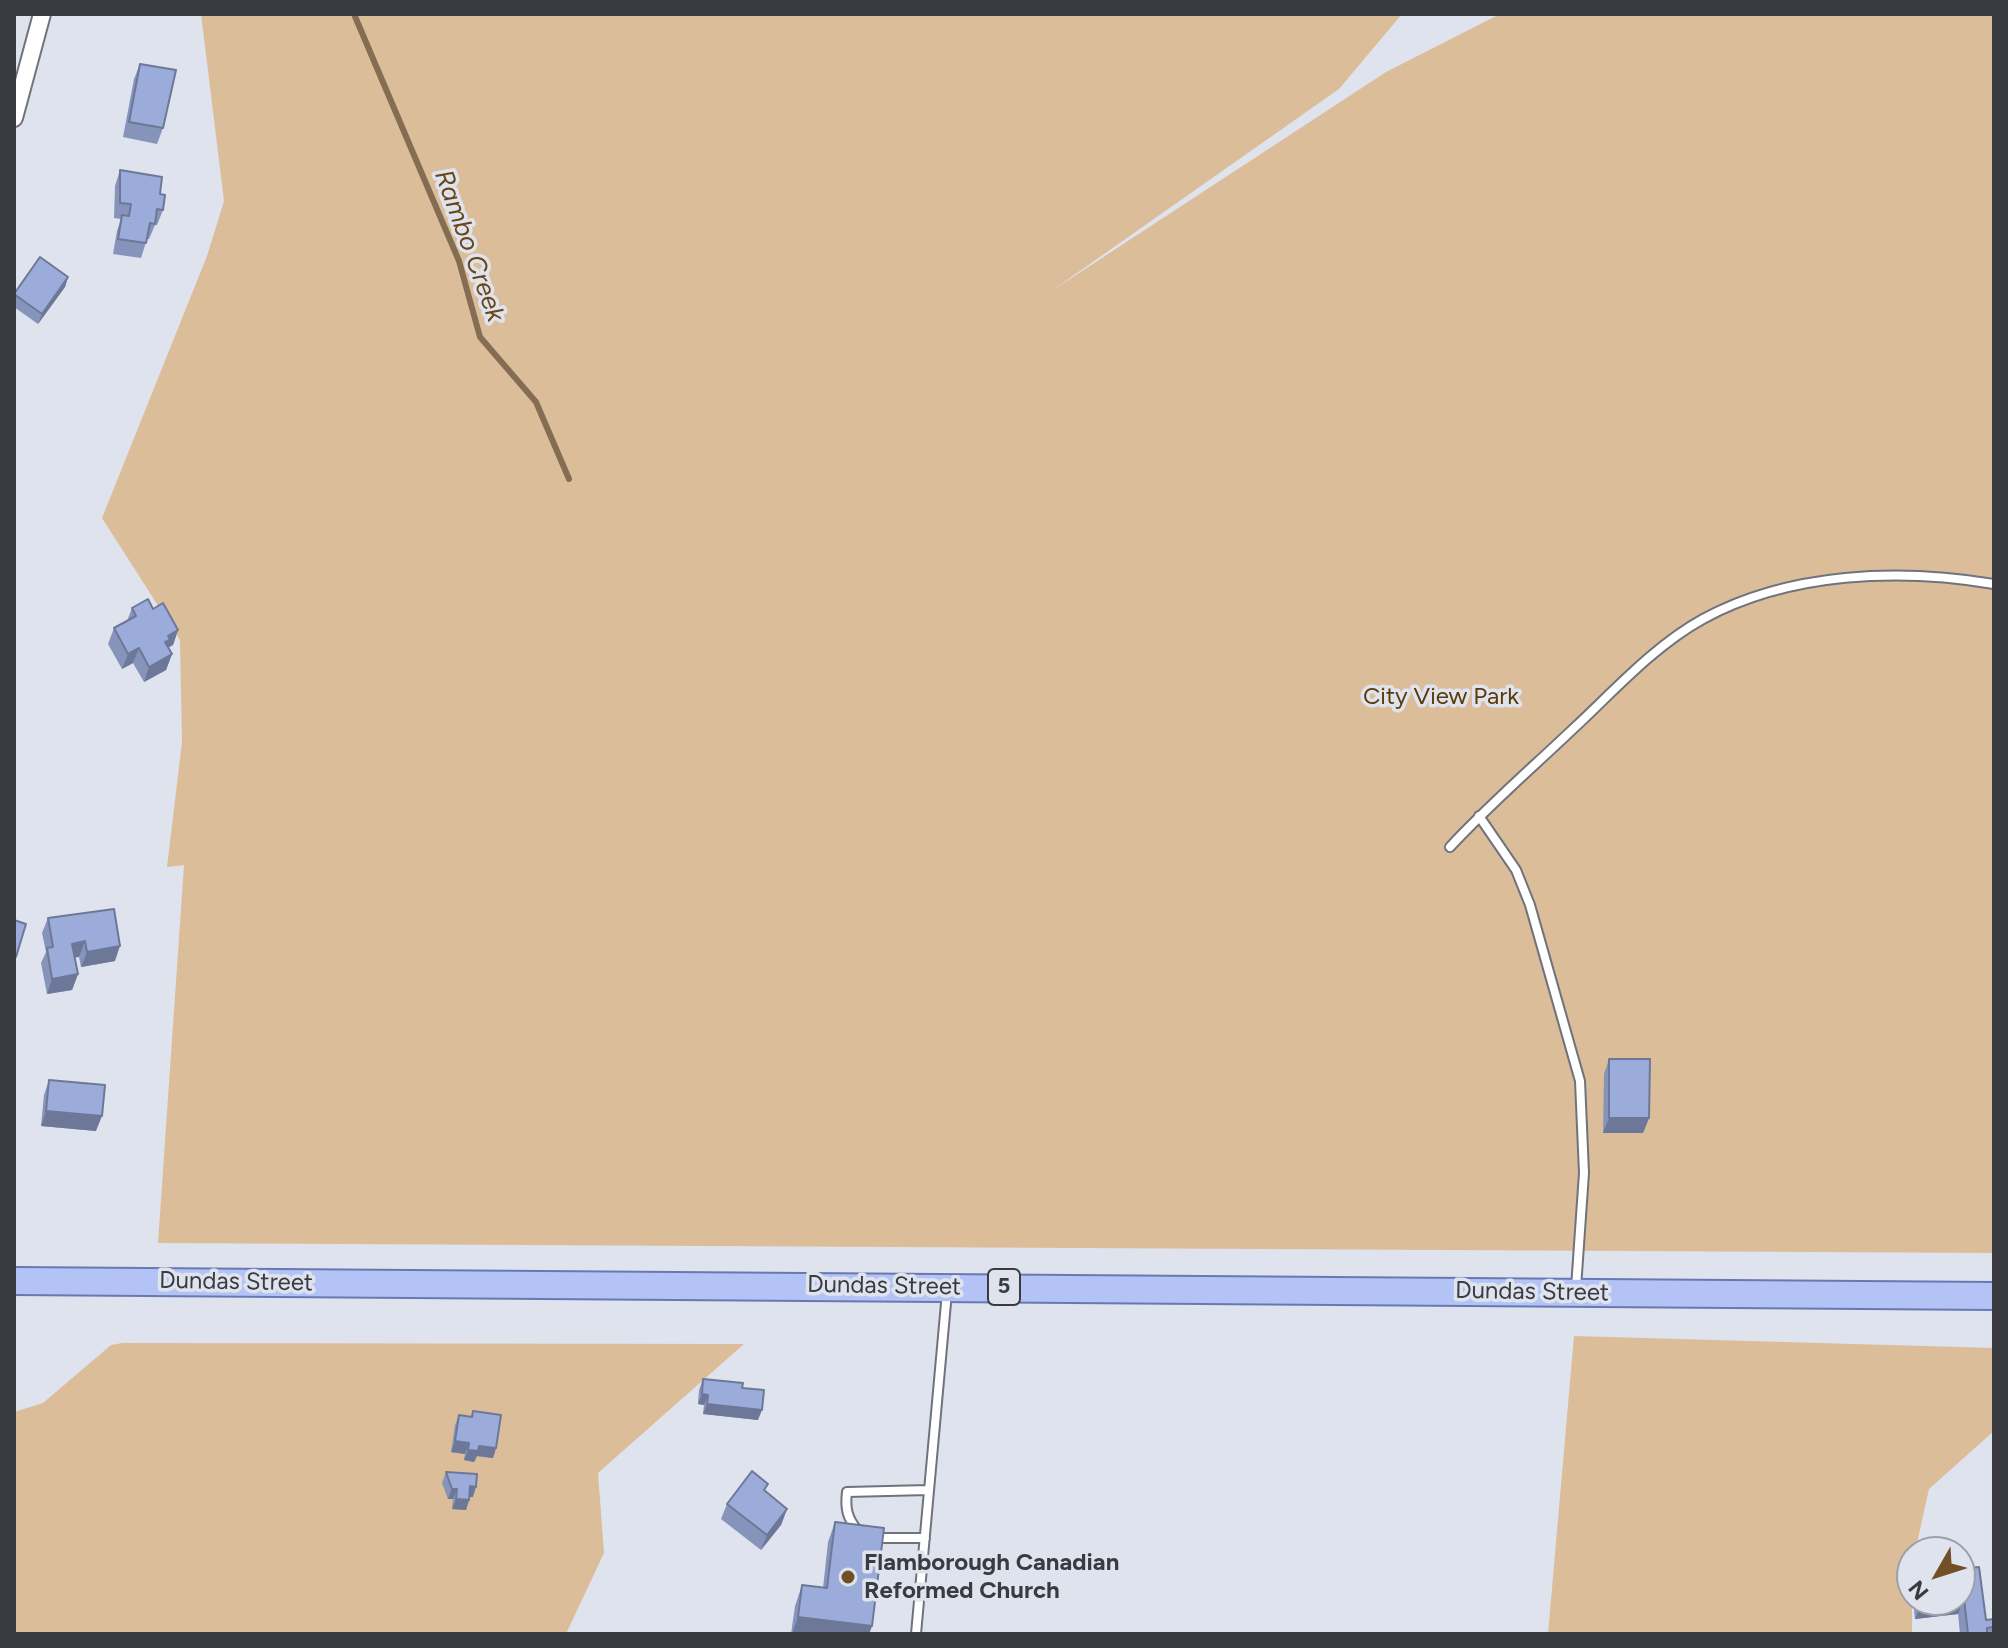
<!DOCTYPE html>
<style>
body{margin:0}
#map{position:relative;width:2008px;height:1648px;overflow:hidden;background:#dfe3ee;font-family:Figtree,sans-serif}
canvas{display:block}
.frame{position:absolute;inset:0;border:16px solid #3a3b40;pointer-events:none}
.north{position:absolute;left:1896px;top:1536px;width:80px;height:80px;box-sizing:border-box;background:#dfe3ee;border:2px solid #9da0a8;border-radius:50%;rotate:231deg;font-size:22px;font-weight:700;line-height:32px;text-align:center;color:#3a3b40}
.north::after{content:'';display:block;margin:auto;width:28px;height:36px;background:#715027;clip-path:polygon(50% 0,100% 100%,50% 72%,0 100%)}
</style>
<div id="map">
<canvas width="2008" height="1648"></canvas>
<div class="frame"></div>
<div class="north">N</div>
</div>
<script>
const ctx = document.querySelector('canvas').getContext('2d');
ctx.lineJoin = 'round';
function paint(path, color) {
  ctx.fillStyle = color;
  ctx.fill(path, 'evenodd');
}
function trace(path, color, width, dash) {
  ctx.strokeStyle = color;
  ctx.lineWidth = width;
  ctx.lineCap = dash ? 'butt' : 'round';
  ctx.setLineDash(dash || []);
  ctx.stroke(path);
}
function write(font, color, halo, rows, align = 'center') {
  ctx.font = font + ' Figtree,sans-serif';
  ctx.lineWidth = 7;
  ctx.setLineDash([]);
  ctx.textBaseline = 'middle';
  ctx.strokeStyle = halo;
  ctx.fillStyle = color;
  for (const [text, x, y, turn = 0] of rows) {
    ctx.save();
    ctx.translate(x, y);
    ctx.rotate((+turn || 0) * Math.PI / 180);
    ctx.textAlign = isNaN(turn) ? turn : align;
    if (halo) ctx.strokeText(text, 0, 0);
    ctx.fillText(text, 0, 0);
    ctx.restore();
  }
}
paint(new Path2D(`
 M201,14H1402L1339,89L1050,292L1386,72L1500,14H1994V1253L158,1243L184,865L167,867L182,742L180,640L102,518L207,256L224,201Z
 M1574,1336L1994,1348V1431L1929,1489L1915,1552H1912V1634H1548Z
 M123,1343L744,1344L598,1473L604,1553L566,1634H14V1412L43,1403L111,1345Z`), '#dcbd9a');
trace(new Path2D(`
 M354,14L459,261L480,337L536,402L569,479`), '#846d53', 6);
const lane = new Path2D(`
 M1479,816L1516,870L1530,905L1580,1081L1584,1173L1576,1288
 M1450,847C1489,805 1532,768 1573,729C1614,691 1654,646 1703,619C1789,572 1899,568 1994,584
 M858,1531C847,1518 845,1508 847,1492L928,1490
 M874,1538H925
 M916,1634L947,1292`);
const street = new Path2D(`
 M14,118L42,14`);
const primary = new Path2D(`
 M14,1281L1994,1296`);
trace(lane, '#70737c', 12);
trace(street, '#70737c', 20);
trace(primary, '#6879b2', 30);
trace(lane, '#fff', 8);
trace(street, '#fff', 16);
trace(primary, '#b3c3f5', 26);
paint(new Path2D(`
 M140,64L163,128L157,144L123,137L134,79Z
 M120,170L160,194L163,210L157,225H155L149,239H147L141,258L113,254L117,231L121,219L114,218L115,186Z
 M68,277L65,287L38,324L14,307V294Z
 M132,608L153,609L178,630L173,645L168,648L172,654L166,670L144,682L133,663L122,669L108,644L114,628L127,621Z
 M48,918L115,961L81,967L79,957H75L78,974L72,990L47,994L41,963L46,952L42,933Z
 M1609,1059L1649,1118L1643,1133H1603L1604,1074Z
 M49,1080L96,1131L41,1126L44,1095Z
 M703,1379L742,1388L758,1420L703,1414L704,1405L698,1404L699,1390Z
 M473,1411L496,1448L493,1458L477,1456L474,1462L464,1460L465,1454L451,1452L455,1425L459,1415L471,1417Z
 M446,1472L473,1497H470L466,1510L452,1509L453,1499H448L442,1483Z
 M766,1491L787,1509L781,1525L761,1550L721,1519L727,1504Z
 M835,1522L872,1626L869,1634H791L795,1606L802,1585L823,1588L828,1542Z
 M1960,1569L1986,1620L1994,1619V1634H1960L1958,1614L1915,1619L1913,1600H1960Z`), '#8694bb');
paint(new Path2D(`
 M68,277L65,287L38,324L42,314Z
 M178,630L173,645L167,648L160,658L168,636Z
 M139,648L133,663L122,669L128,654Z
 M172,654L166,670L144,682L149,667Z
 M85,941L79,957L67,959L72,944Z
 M120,946L115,961L81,967L87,952Z
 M78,974L72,990L47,994L52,979Z
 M46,1111L102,1116L96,1131L41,1126Z
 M1609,1118H1649L1643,1133H1603Z
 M702,1394L708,1395L704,1405L698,1404Z
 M707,1404L762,1410L758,1420L703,1414Z
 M455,1441L469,1443L465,1454L451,1452Z
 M479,1446L496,1448L493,1458L477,1456L474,1462L464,1460L468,1450Z
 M470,1486L476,1487L473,1497H466Z
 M452,1489H457L453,1499H448Z
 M456,1499L469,1500L466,1510L452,1509Z
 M787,1509L781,1525L761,1550L767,1535Z
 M1964,1598L1958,1614L1915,1619L1921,1604L1960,1600Z
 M798,1617L872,1626L869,1634H792Z`), '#6d7899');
const building = new Path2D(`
 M140,64L176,70L163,128L129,122Z
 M120,170L162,177L160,194L165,195L163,210L157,209L155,224L150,223L146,243L118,239L122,215L129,216L131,204L120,203Z
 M40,257L68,277L42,314L14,294Z
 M148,599L153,609L163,603L178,630L168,636L170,640L165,642L172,654L149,667L139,648L128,654L114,628L136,616L132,608Z
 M114,909L120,946L87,952L85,941L72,944L78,974L52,979L47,948L53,947L48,918Z
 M14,920L26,924L16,957L14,956Z
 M1609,1059H1650L1649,1118H1609Z
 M49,1080L105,1085L102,1116L46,1111Z
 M703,1379L743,1383L742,1388L764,1390L762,1410L707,1404L708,1395L702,1394Z
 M473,1411L501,1415L496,1448L479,1446L478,1451L468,1450L469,1443L455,1441L459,1415L472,1417Z
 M752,1471L768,1484L764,1490L787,1509L767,1535L727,1504Z
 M446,1472L477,1474L476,1487L470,1486L469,1500L456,1499L457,1489H452Z
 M835,1522L884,1528L872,1626L798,1617L802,1585L827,1588Z
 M1979,1567L1986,1620L1994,1619V1634L1992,1627L1987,1628V1633L1968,1634L1964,1598L1960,1599V1569Z
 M1920,1600H1951L1921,1604Z`);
paint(building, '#9cacda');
trace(building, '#6d7899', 2);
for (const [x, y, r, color] of [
 [848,1577,8,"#715027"]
]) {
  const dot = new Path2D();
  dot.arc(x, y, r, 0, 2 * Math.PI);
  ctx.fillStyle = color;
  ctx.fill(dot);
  trace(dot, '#dfe3ee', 3);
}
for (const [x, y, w] of [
 [1004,1287,32]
]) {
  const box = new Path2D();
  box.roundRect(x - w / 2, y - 18, w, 36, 6);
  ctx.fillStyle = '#dfe3ee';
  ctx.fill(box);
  trace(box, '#3a3b40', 2);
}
write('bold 22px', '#3a3b40', null, [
 ["5",1004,1287]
]);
write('24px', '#5c3a05', '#dfe3ee', [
 ["City View Park",1441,697]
]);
write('24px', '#3a3b40', '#dfe3ee', [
 ["Dundas Street",236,1282,1],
 ["Dundas Street",884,1286,1],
 ["Dundas Street",1532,1292,1]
]);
write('bold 24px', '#3a3b40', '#dfe3ee', [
 ["Flamborough Canadian",864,1563],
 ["Reformed Church",864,1591]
], 'left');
write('italic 26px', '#694615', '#dfe3ee', [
 ["Rambo Creek",469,246,70]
]);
</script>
